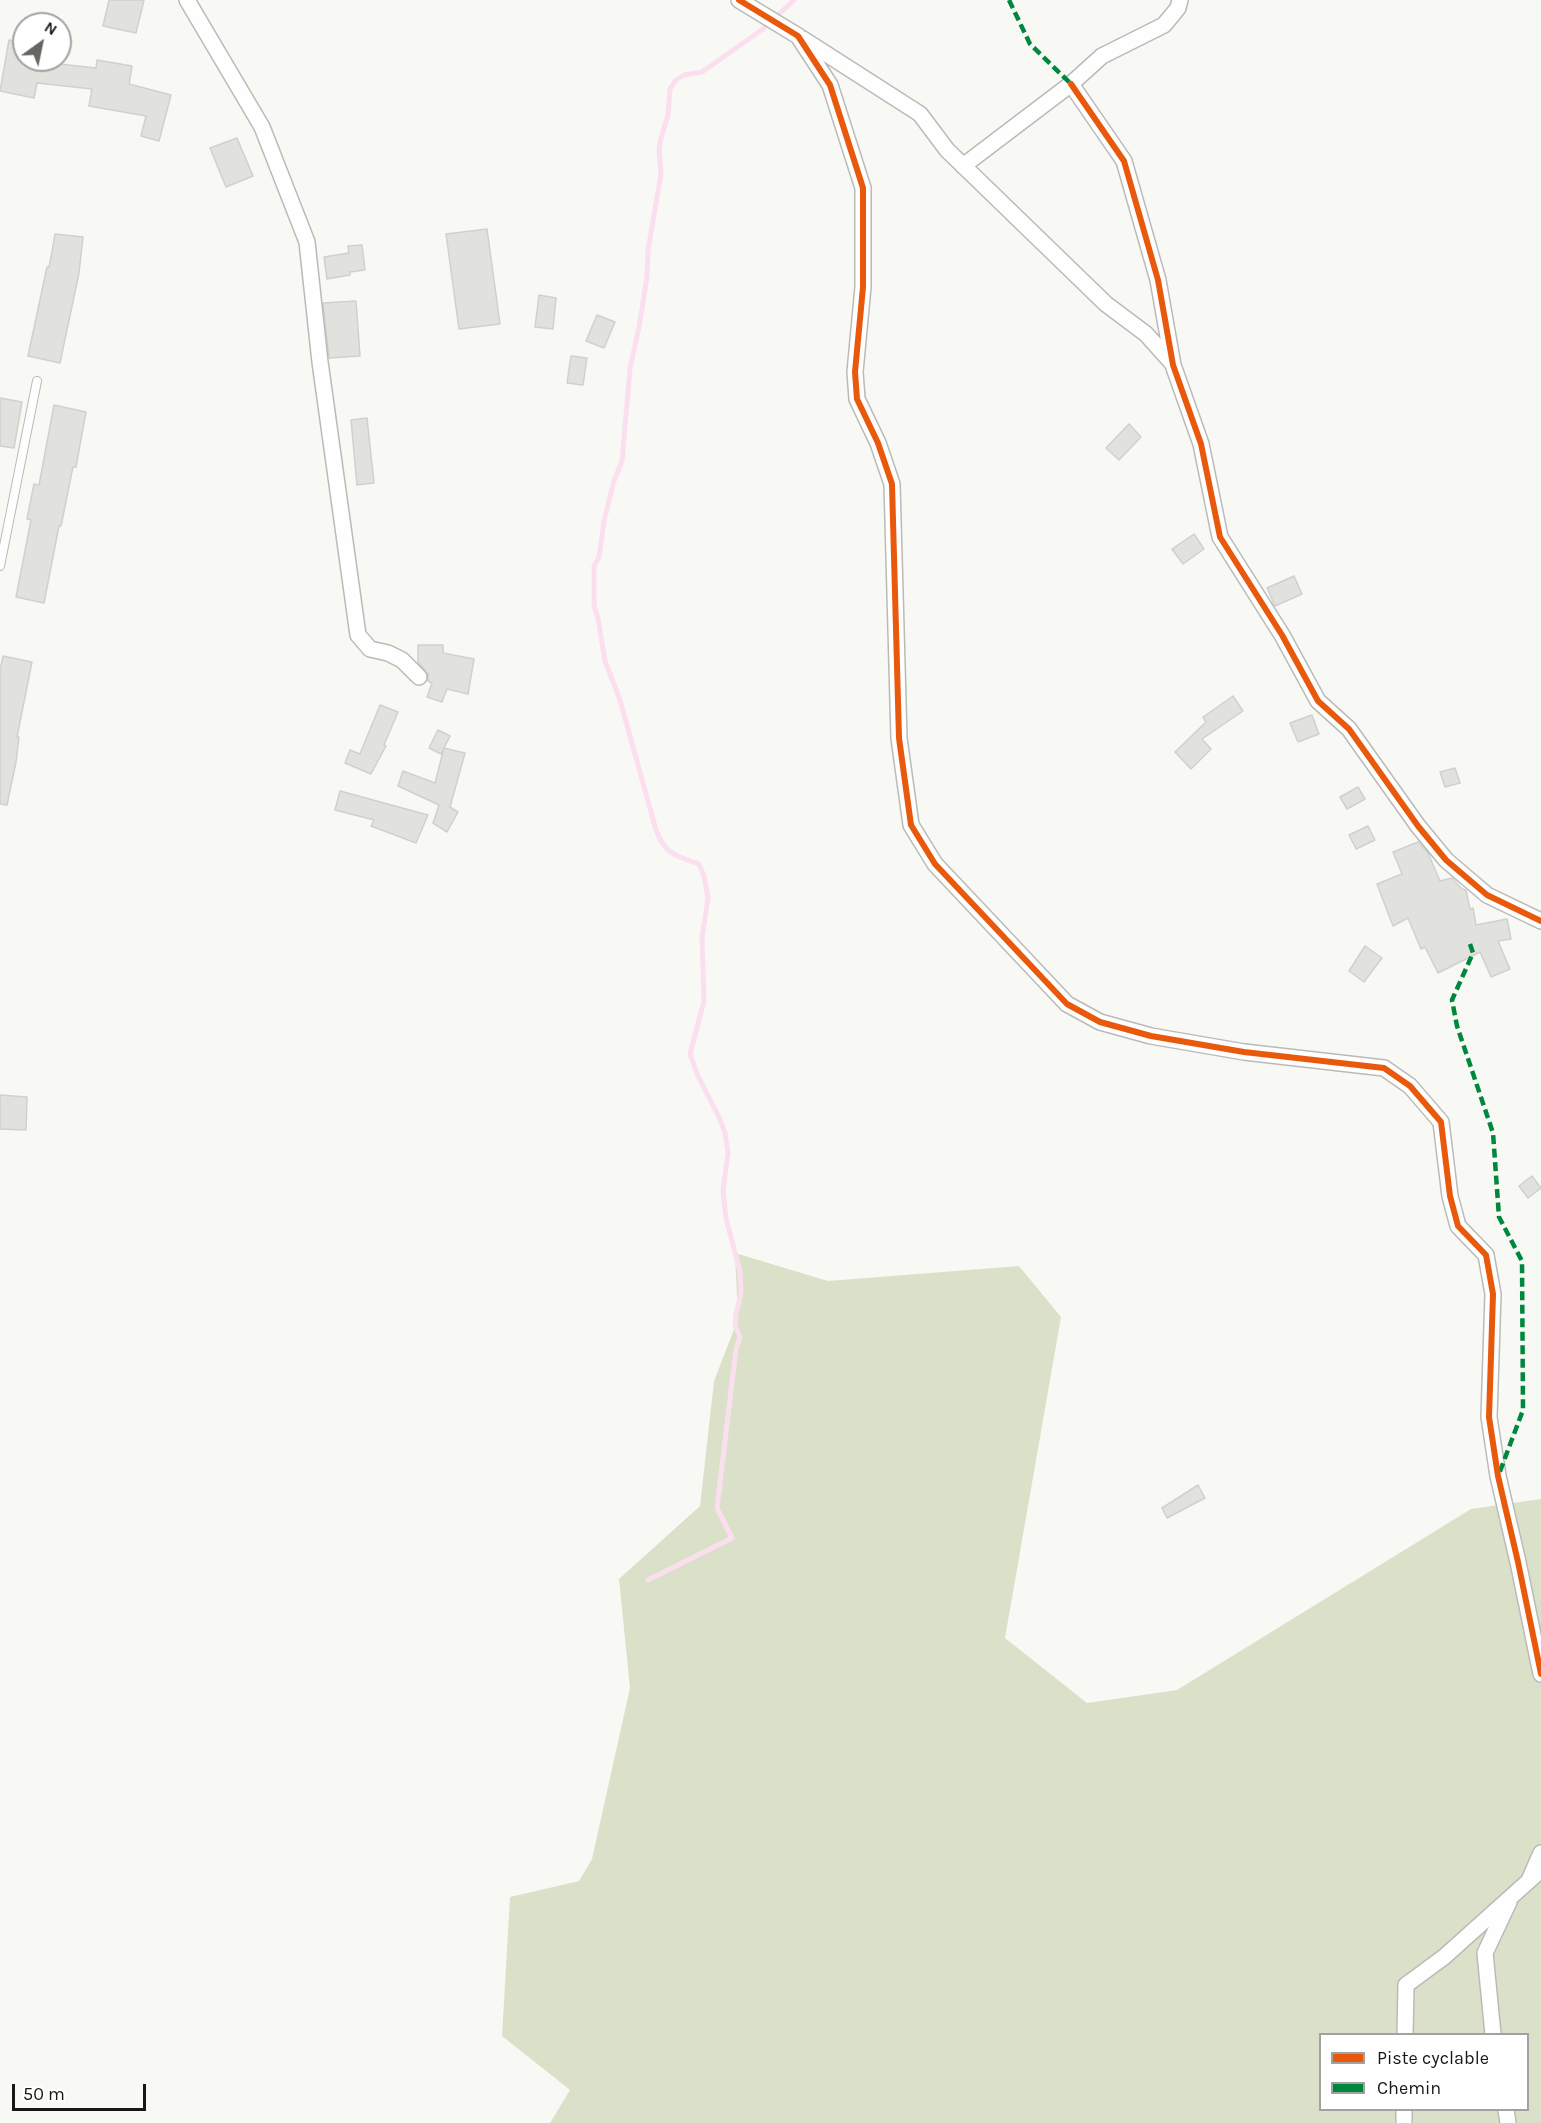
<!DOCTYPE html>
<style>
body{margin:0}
#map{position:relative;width:1541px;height:2123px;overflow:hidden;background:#f8f9f5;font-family:Karla,sans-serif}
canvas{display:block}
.legend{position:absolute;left:1319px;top:2033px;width:210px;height:78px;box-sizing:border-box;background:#fff;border:2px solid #a2a2a1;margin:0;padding:8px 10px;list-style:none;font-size:18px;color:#171715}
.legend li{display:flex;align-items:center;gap:12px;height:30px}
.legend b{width:30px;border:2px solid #a2a2a1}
.north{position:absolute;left:12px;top:12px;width:60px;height:60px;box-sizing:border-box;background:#fff;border:2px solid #a2a2a1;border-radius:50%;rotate:33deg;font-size:16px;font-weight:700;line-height:24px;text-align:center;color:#171715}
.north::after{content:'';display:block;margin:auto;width:21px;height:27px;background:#666663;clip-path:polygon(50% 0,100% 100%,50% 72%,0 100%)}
.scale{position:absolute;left:12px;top:2084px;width:134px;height:27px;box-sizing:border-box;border:3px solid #171715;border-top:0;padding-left:8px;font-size:18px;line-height:21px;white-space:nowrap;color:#171715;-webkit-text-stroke:4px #fff;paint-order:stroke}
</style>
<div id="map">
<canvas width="1541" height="2123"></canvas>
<ul class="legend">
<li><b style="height:8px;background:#e8590c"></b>Piste cyclable</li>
<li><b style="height:8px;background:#00873e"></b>Chemin</li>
</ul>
<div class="north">N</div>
<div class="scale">50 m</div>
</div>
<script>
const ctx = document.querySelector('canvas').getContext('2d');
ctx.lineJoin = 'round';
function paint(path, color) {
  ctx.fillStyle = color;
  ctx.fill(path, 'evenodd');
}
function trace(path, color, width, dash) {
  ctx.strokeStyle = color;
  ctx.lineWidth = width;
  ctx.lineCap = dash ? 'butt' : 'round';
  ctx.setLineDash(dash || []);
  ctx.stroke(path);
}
paint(new Path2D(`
 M735,1253L828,1281L1019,1266L1061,1317L1005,1638L1087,1703L1177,1690L1471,1509L1541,1499V2123H550L570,2090L502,2036L510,1897L579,1881L592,1859L630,1688L619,1579L700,1506L714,1381L738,1319ZM1320,2034H1528V2110H1320Z`), '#dbe1c8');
trace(new Path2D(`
 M648,1580L732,1538L717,1508L736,1349L740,1337L735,1325L736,1314L741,1293L740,1272L726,1218L723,1191L728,1153L725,1133L719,1117L698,1076L690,1054L704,1001L702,938L708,898L704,876L699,864C676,856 665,854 656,830L620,700L605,661L598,618L594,606V566L599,557L604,521L614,481L622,461L630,369L639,327L647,277L648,250L661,174L659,150L661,138L668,115L670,89L676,80L684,75L702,72L763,29L794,0`), '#fcdfef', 5);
const building = new Path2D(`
 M109,0H144L136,33L103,26Z
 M9,40L24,43V60H41V62L96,68L97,60L132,66L129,84L171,95L159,141L141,136L146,116L89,106L92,89L37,83L34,98L0,91Z
 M237,138L253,176L226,187L210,148Z
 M487,229L500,324L459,329L446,234Z
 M55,234L83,237L79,273L60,363L28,356L47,267H49L52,252Z
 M362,245L365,270L350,272V275L327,279L324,257L349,253L348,246Z
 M539,295L556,298L553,329L535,327Z
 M356,301L360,356L329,358L323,303Z
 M597,315L615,322L604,348L586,341Z
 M571,356L587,358L583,385L567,383Z
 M0,398L22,402L14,448L0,446Z
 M54,405L86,412L76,467H73L61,526H59L44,603L16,597L31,520L27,519L34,484L39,485Z
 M367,418L374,483L357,485L351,420Z
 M1129,424L1141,437L1119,460L1106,448Z
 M1194,534L1204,549L1183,564L1172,549Z
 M1294,576L1302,594L1275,606L1267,588Z
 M418,645H443V653L474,659L468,694L447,689L442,702L427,697L432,683L428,681V674L418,662Z
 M3,656L32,662L17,737H19L16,762L7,805L0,804V670Z
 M1233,696L1243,711L1202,739L1211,749L1191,769L1175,752L1206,722L1203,717Z
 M380,705L398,712L384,745L386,746L371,774L345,763L350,750L360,754Z
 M1312,715L1319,734L1298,742L1290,723Z
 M438,730L450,736L441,754L429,748Z
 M444,748L465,753L450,807L458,812L447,832L433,823L439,805L398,786L403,771L435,783Z
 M1455,768L1460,783L1445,787L1440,772Z
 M1358,787L1365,799L1347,809L1340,797Z
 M340,791L428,815L416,843L371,826L374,820L335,810Z
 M1368,826L1375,840L1356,849L1349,835Z
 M1418,842L1428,853L1440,881L1452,878L1462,889L1466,890L1470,909L1473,908L1476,925L1507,919L1511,939L1498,941L1510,969L1491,977L1480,952L1438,973L1425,947L1421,949L1408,918L1393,926L1377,884L1402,874L1393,852Z
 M1365,946L1382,958L1364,982L1349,971Z
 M0,1095L27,1097L26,1130L0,1129Z
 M1532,1176L1541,1188L1528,1198L1519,1186Z
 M1198,1485L1205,1498L1167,1518L1162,1508Z`);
paint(building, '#e1e2de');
trace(building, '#d0d1ce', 1.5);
const lane = new Path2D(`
 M0,566L37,381`);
const street = new Path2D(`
 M187,0L262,127L307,242L320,362L358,635L370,649L388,653L402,660L419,677
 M739,0L798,36L830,85L863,188V287L855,372L857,399L878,443L892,484L899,738L911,825L935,864L1067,1004L1100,1022L1151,1036L1244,1052L1384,1068L1410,1086L1441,1122L1450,1196L1458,1226L1486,1255L1493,1294L1489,1417L1498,1476L1518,1562L1541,1674
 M803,39L920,114L947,150L1106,304L1146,334L1172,363
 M1071,84L1124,161L1158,280L1173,365L1201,444L1220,537L1282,635L1318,701L1349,729L1418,826L1446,860L1487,895L1541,921
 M963,166L1071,84L1102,56L1164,25L1178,8L1180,0
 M1530,1878L1541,1853
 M1405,2034L1406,1985L1444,1957L1541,1870
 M1493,2034L1485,1953L1509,1902
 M1506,2110L1508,2123
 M1404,2123V2110`);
trace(lane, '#babbb8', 10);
trace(street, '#babbb8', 18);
trace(lane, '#fefefe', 8);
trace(street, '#fefefe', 15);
trace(new Path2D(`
 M1009,0L1030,44L1071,84
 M1470,944L1473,953L1452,1000L1457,1026L1493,1133L1499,1217L1522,1261L1523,1410L1499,1474`), '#00873e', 4.5, [9, 4.5]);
trace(new Path2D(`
 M739,0L798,36L830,85L863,188V287L855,372L857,399L878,443L892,484L899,738L911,825L935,864L1067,1004L1100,1022L1151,1036L1244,1052L1384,1068L1410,1086L1441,1122L1450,1196L1458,1226L1486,1255L1493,1294L1489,1417L1498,1476L1518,1562L1541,1674
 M1071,84L1124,161L1158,280L1173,365L1201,444L1220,537L1282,635L1318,701L1349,729L1418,826L1446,860L1487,895L1541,921`), '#e8590c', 6);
</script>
